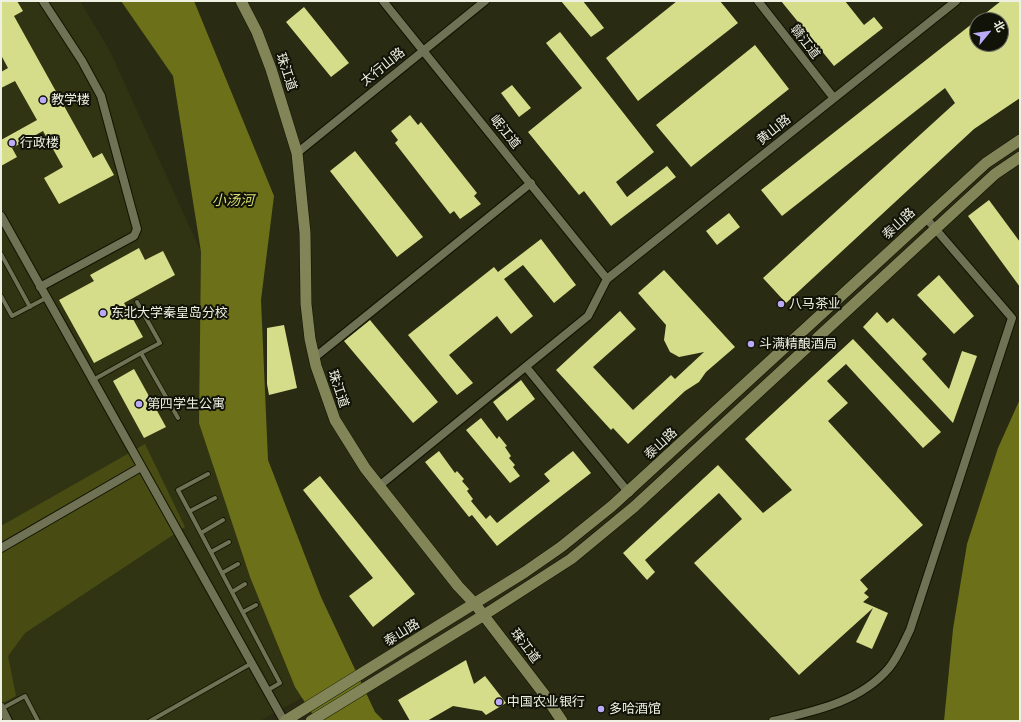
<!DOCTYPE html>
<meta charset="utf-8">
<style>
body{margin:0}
#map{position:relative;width:1021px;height:722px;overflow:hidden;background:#292b12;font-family:Karla,"Noto Sans SC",sans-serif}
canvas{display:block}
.frame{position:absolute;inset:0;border:2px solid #eef0e1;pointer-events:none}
.north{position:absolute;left:969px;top:12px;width:40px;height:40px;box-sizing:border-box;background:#121308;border:1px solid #6a6b5f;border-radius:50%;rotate:61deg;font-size:11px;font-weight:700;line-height:16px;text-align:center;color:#eef0e1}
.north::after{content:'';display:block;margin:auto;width:14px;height:18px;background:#baaaf7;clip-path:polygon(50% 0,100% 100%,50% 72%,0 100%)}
</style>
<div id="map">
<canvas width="1021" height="722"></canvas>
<div class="frame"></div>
<div class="north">北</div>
</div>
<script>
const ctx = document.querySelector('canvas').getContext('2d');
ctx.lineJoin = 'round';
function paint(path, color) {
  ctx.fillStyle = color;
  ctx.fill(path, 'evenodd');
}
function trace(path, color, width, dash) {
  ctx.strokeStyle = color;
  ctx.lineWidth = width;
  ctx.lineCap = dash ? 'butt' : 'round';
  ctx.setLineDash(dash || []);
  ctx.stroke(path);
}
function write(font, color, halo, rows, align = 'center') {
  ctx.font = font + ' Karla,"Noto Sans SC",sans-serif';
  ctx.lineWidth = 4;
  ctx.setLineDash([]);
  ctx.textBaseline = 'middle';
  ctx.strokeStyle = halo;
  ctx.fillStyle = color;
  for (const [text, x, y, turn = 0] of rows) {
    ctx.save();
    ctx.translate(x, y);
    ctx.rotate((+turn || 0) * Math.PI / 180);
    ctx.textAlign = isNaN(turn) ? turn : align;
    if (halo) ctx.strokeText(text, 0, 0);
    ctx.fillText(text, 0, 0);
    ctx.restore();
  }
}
paint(new Path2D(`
 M1,1H80L110,51L202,254L307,695L260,721H1Z`), '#313412');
paint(new Path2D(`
 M145,444L185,527L25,633L8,656L16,696L1,704V526Z`), '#484c13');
paint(new Path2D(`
 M121,1H194L274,196L261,300L268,460L321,597L375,712L384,721H317L295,687L250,577L199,423L201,252L173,76Z
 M1020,399V721H944L953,629L967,544L998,448Z`), '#6b7019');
paint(new Path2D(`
 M1,1H17L23,11L14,16L93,158L102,153L114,175L59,204L44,178L63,167L43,131L12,148L17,157L1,166V140L37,120L15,81L1,88V72L8,68L1,55Z
 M561,1H583L604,28L591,37Z
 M677,1H720L738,23L638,101L606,58Z
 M781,1H845L864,25L874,17L883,28L834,66Z
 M1001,1H1020V98L974,129L786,303L763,278L955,103L945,88L782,216L761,190ZM977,20H1001V44H977Z
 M304,7L349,63L331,77L286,22Z
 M560,32L654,152L616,182L627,197L667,166L676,177L611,226L584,191L579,195L528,132L582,88L546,43Z
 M755,45L789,89L691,167L656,125Z
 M512,85L531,108L519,117L501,93Z
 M410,115L418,125L421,122L477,193L474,196L481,204L460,219L454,211L450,214L395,143L398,140L391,131Z
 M355,151L423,237L397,257L330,171Z
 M989,200L1020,242V287L968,216Z
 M729,213L740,227L717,245L706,231Z
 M541,239L576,285L554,303L523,265L504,279L533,316L511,334L497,316L449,355L473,383L457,395L408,335L494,267L498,272Z
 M139,248L145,260L163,251L175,275L124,303L143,337L94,363L59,300L94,281L90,275Z
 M664,270L735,347L706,372L699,382L685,391L628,444L613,428L611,430L556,370L620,311L636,329L593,367L633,410L671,375L675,379L704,352L679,357L670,352L664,340L666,325L638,293Z
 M939,275L974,316L954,334L917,295Z
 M877,312L887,323L893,318L927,354L922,359L949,389L962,351L977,356L953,423L863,327Z
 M370,320L438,402L413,423L344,341Z
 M284,325L297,388L269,395L267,384V328Z
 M853,339L941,432L923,448L846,364L827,381L848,403L828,421L923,525L860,580L868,589L864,593L869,597L863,602L888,613L872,649L856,642L873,608L799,675L694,563L742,519L719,493L645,560L655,572L647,580L623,553L718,465L763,513L792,490L745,439Z
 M134,369L166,427L144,438L113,381Z
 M521,380L535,399L507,421L493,402Z
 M481,418L497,439L499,436L507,446L505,447L511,456L509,458L515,465L513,467L520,476L510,483L466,430Z
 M439,451L455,473L457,471L464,479L462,481L469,489L467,491L473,499L471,501L486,519L490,515L497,523L550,481L544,474L573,451L591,473L497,546L472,515L469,517L425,462Z
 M320,476L415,594L373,627L349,596L373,578L303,490Z
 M466,660L474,684L485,676L506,703L486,715L482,711L453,706L427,721H410L398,700Z`), '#d6dd8a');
const lane = new Path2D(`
 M1,254L30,307
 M1,296L12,316L46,298
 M137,302L160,343L141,353
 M93,380L141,353L178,418
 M208,474L178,490L280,683L268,690
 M190,511L215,498
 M201,533L223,520
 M211,552L229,542
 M222,573L238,564
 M232,592L245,584
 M243,612L256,605
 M1,709L25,696L38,721
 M150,721L252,663`);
const street = new Path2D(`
 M383,1L607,279
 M758,1L833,97
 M297,153L485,1
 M1,216L284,721
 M40,287L134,236L137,229L101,96L82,61L43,1
 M314,358L531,183
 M526,367L629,493
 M379,486L588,316L607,279L956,1
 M1,548L141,467
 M1,707L8,721
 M773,721C815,711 860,702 889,668C898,657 904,642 910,630L1012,318L926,218`);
const secondary = new Path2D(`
 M241,1L257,32L271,69L297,153L305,233L306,304L310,339L316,366L335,420L365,468L458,586L475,604L544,694L562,721
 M285,721L525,572L561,547L612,506L986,163L1020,140
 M311,721L484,615L571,559L634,507L995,174L1020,157`);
trace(lane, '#121400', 5.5);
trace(street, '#121400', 10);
trace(secondary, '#121400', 12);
trace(lane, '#6f7255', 4);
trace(street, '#6f7255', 8);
trace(secondary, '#818557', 11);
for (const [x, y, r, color] of [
 [43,100,4,"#baaaf7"],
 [12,143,4,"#baaaf7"],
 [781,304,4,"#baaaf7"],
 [103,313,4,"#baaaf7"],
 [751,344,4,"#baaaf7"],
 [139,404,4,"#baaaf7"],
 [499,702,4,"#baaaf7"],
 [601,709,4,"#baaaf7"]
]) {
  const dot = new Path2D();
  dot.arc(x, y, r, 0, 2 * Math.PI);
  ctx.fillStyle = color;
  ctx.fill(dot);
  trace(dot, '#121308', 1.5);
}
write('13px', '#eef0e1', '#121308', [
 ["赣江道",805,42,52],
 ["太行山路",383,67,-39],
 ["珠江道",286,72,71],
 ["黄山路",774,130,-39],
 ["岷江道",505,132,51],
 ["泰山路",899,224,-43],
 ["珠江道",338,389,71],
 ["泰山路",661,444,-43],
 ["泰山路",402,633,-32],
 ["珠江道",525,646,53]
]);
write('13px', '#eef0e1', '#121308', [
 ["教学楼",51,100],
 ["行政楼",20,143],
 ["八马茶业",789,304],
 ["东北大学秦皇岛分校",111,313],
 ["斗满精酿酒局",759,344],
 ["第四学生公寓",147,404],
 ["中国农业银行",507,702],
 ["多哈酒馆",609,709]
], 'left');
write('italic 14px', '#d6df6f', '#121308', [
 ["小汤河",233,201]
]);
</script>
